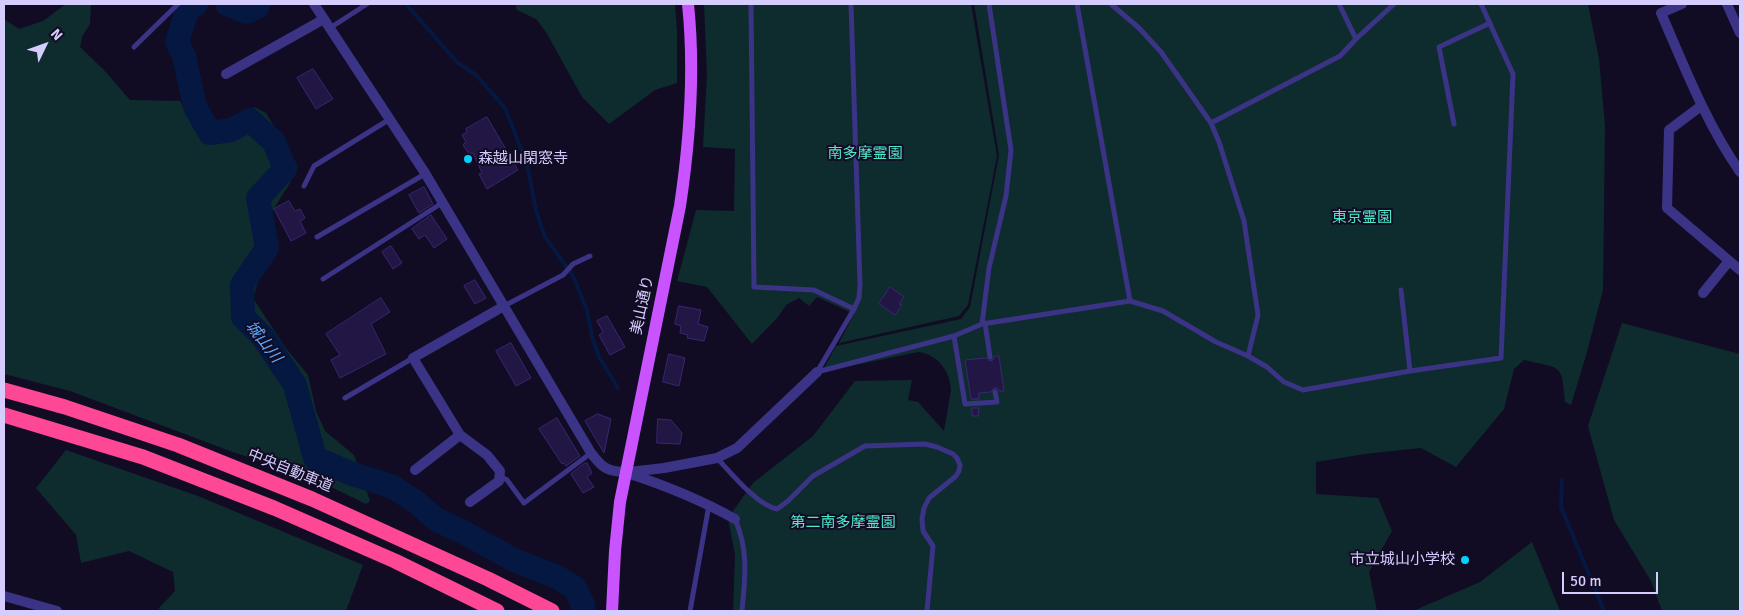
<!DOCTYPE html>
<meta charset="utf-8">
<style>
body{margin:0}
#map{position:relative;width:1744px;height:615px;overflow:hidden;background:#110c23;font-family:Signika,sans-serif}
canvas{display:block}
.frame{position:absolute;inset:0;border:5px solid #d6cdff;pointer-events:none}
.north{position:absolute;left:20px;top:20px;width:50px;height:50px;-webkit-text-stroke:4px #110c23;paint-order:stroke;rotate:48deg;font-size:14px;font-weight:700;line-height:20px;text-align:center;color:#d6cdff}
.north::after{content:'';display:block;margin:auto;width:18px;height:22px;background:#d6cdff;clip-path:polygon(50% 0,100% 100%,50% 72%,0 100%)}
.scale{position:absolute;left:1562px;top:572px;width:96px;height:22px;box-sizing:border-box;border:2px solid #d6cdff;border-top:0;padding-left:6px;font-size:15px;line-height:18px;white-space:nowrap;color:#d6cdff;-webkit-text-stroke:4px #110c23;paint-order:stroke}
</style>
<div id="map">
<canvas width="1744" height="615"></canvas>
<div class="frame"></div>
<div class="north">N</div>
<div class="scale">50 m</div>
</div>
<script>
const ctx = document.querySelector('canvas').getContext('2d');
ctx.lineJoin = 'round';
function paint(path, color) {
  ctx.fillStyle = color;
  ctx.fill(path, 'evenodd');
}
function trace(path, color, width, dash) {
  ctx.strokeStyle = color;
  ctx.lineWidth = width;
  ctx.lineCap = dash ? 'butt' : 'round';
  ctx.setLineDash(dash || []);
  ctx.stroke(path);
}
function write(font, color, halo, rows, align = 'center') {
  ctx.font = font + ' Signika,"Noto Sans JP",sans-serif';
  ctx.lineWidth = 4;
  ctx.setLineDash([]);
  ctx.textBaseline = 'middle';
  ctx.strokeStyle = halo;
  ctx.fillStyle = color;
  for (const [text, x, y, turn = 0] of rows) {
    ctx.save();
    ctx.translate(x, y);
    ctx.rotate((+turn || 0) * Math.PI / 180);
    ctx.textAlign = isNaN(turn) ? turn : align;
    if (halo) ctx.strokeText(text, 0, 0);
    ctx.fillText(text, 0, 0);
    ctx.restore();
  }
}
paint(new Path2D(`
 M66,4L91,5L90,24L82,37L80,47L104,70L130,100L180,101L194,129L225,125L254,107L266,113L297,165L290,183L271,213L273,234L253,298L285,347L308,375L316,411L325,431L354,455L370,501L366,504L321,482L230,451L70,391L4,374V19L19,29L43,21Z
 M515,4H675L677,31V83L655,90L609,124L582,97L546,32L536,19L517,10Z
 M704,4H971L997,156L968,305L959,316L839,343L854,314L817,297L809,306L799,298L786,305L778,317L752,344L707,287L677,281L696,210L734,211L735,149L703,147L707,75Z
 M974,4H1588L1599,59L1605,125L1603,290L1587,352L1571,405L1565,402C1562,362 1561,369 1524,360L1514,369L1504,409L1456,467L1421,448L1365,454L1316,462V494L1378,498L1392,531L1369,572L1377,611H733L735,555L728,518L753,483L813,436L855,381L912,380L908,400L918,402L944,431L951,390C950,370 937,354 918,352L822,372L836,346L961,319L970,307L999,155Z
 M1622,323L1740,354V611H1662L1651,581L1614,520L1588,426Z
 M66,450L198,496L363,565L346,611H168L158,609L175,591L173,572L129,551L81,563L76,535L36,488Z
 M1532,542L1560,611H1413L1480,582Z`), '#0e2c2d');
trace(new Path2D(`
 M406,4L457,62L476,75L505,108L527,164L536,210L545,237L573,276L587,310L592,337L599,357L618,388
 M1562,480L1561,507L1604,611
 M579,595L584,586`), '#051842', 4);
trace(new Path2D(`
 M196,4L187,11L177,42L184,56L195,107L210,133L231,130L250,120L274,142L285,169L258,198L267,248L242,285L243,317L263,337L295,385L315,458L350,473L393,487L416,502L437,520L463,532L514,560L557,577L575,588L583,605V611
 M227,4L246,12L257,7L258,4`), '#051842', 24);
const building = new Path2D(`
 M313,69L333,99L316,109L297,78Z
 M487,117L518,170L487,189L479,174L482,173L473,153L469,154L463,145L466,142L462,135L467,132L466,129Z
 M424,187L433,204L419,213L409,195Z
 M289,201L295,211L300,209L305,218L300,221L306,233L291,241L274,209Z
 M431,215L447,239L434,248L425,235L419,239L412,229Z
 M391,246L402,263L393,269L382,252Z
 M475,280L486,298L475,304L464,286Z
 M890,287L904,297L899,304L902,305L895,315L879,304Z
 M381,298L390,312L371,324L386,354L340,378L331,360L340,355L326,334Z
 M679,306L701,310L698,324L708,327L704,341L687,338L688,335L680,333L681,326L675,324Z
 M607,316L625,347L610,355L599,335L603,332L597,321Z
 M511,343L531,378L516,386L496,351Z
 M669,354L685,358L679,386L663,382Z
 M999,356L1004,391H999L997,388H994L991,392L979,393V399H971L965,360L986,358L990,361L993,360L994,357Z
 M972,408H979L978,416H973Z
 M598,414L611,419L604,453L585,421Z
 M557,418L580,456L566,466L564,463L562,464L539,429Z
 M658,419L671,420L682,433L680,444L657,443Z
 M585,463H587L592,473L587,477L594,487L583,493L571,474Z`);
paint(building, '#221645');
trace(building, '#3a2673', 1);
trace(new Path2D(`
 M751,4L754,287L814,290L854,309
 M1077,4L1130,301
 M1111,4L1139,28L1161,52L1211,123L1219,142L1244,221L1258,315L1248,356
 M1339,4L1356,39
 M330,28L367,4
 M134,47L178,4
 M1211,123L1340,56L1356,39L1394,4
 M1454,124L1439,47L1490,23
 M304,186L314,166L390,119
 M317,237L425,174
 M323,279L442,203
 M1401,290L1410,371
 M504,306L563,275L573,264L590,256
 M985,323L990,357
 M982,324L989,268L1006,196L1011,150L989,4
 M954,336L965,404L997,402L995,392
 M817,372L954,336L982,324L1130,301L1163,311L1216,342L1248,356L1267,367L1284,382L1303,390L1410,371L1501,358L1513,74L1481,4
 M817,372L854,309L859,298L860,285L851,4
 M345,398L413,358
 M717,458C731,473 757,505 777,509L788,501L813,476L865,446L925,444L937,447L953,454L957,458L960,465L959,471L956,476L929,498L924,508L922,519L923,531L933,546L927,611
 M500,476L507,480L524,503L591,453
 M735,519C749,551 745,578 742,611
 M690,611L709,505`), '#3b3385', 5);
trace(new Path2D(`
 M314,4L425,173L591,453C596,459 600,466 608,469C614,472 621,471 627,473C664,485 701,500 735,519
 M1682,4L1661,13C1685,68 1706,123 1740,172
 M1727,4L1740,33
 M226,74L324,19
 M1701,106L1669,130L1667,208L1740,270
 M1703,293L1729,261
 M415,470L460,435
 M629,472L664,468L717,458L737,448L817,372
 M470,502L499,481L500,471L487,455L460,435L413,358L504,306
 M4,596L57,611`), '#3b3385', 10);
trace(new Path2D(`
 M612,611L615,551L620,502L680,206C690,139 695,71 688,4`), '#c954ff', 12);
trace(new Path2D(`
 M4,390L65,407L178,445L312,499L488,579L552,611
 M4,415L143,457L274,508L395,561L497,611`), '#ff4895', 15);
for (const [x, y, r, color] of [
 [468,159,5,"#00d1f8"],
 [1465,560,5,"#00d1f8"]
]) {
  const dot = new Path2D();
  dot.arc(x, y, r, 0, 2 * Math.PI);
  ctx.fillStyle = color;
  ctx.fill(dot);
  trace(dot, '#110c23', 2);
}
write('15px', '#50e9cb', '#110c23', [
 ["南多摩霊園",865,154],
 ["東京霊園",1362,218],
 ["第二南多摩霊園",843,523]
]);
write('15px', '#d6cdff', '#110c23', [
 ["森越山閑窓寺",478,159],
 ["市立城山小学校",1455,560,"right"]
], 'left');
write('15px', '#d6cdff', '#110c23', [
 ["美山通り",643,305,-78],
 ["中央自動車道",290,471,22]
]);
write('italic 16px', '#5baaff', '#110c23', [
 ["城山川",263,342,52]
]);
</script>
